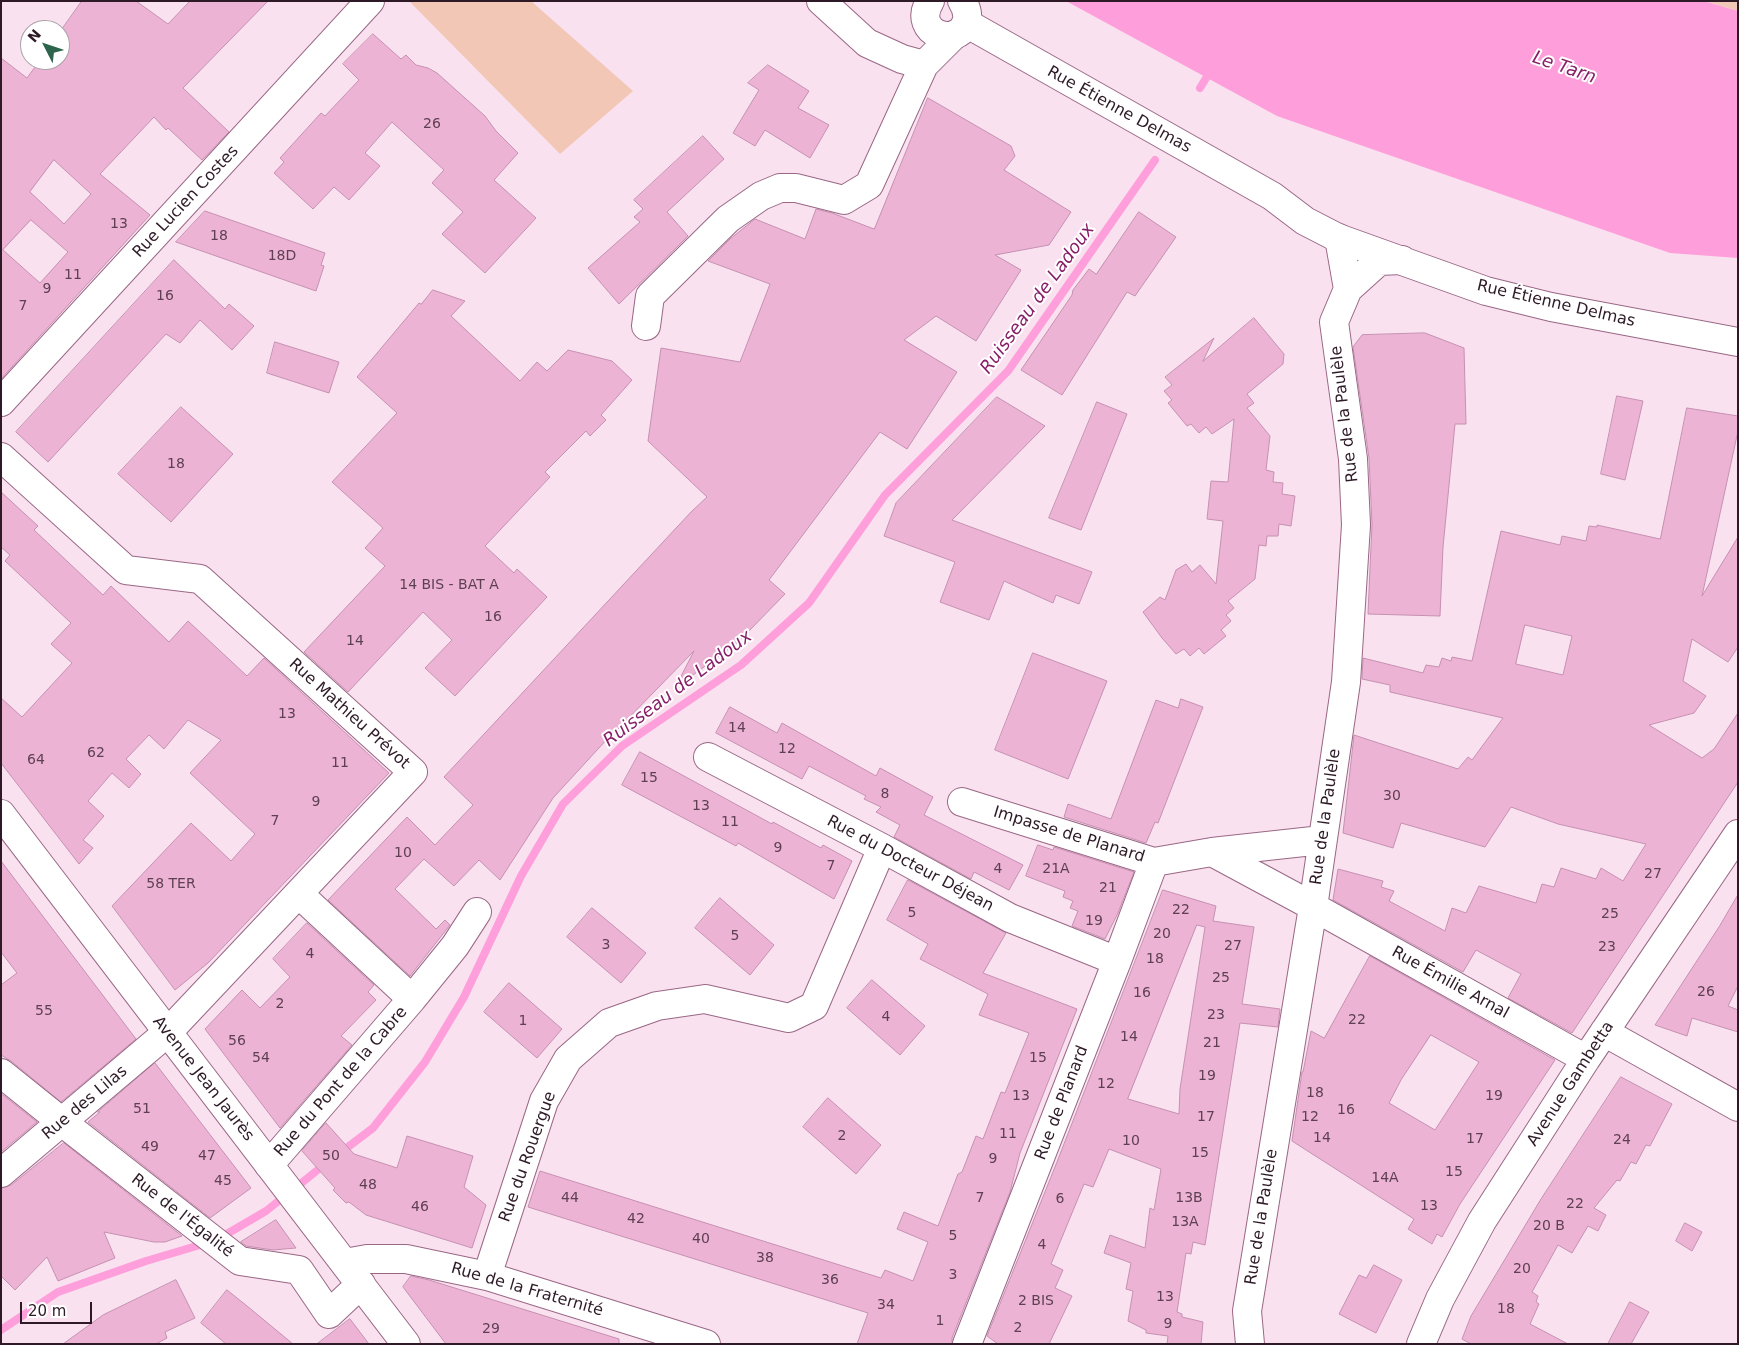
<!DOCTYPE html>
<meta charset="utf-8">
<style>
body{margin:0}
#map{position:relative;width:1739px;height:1345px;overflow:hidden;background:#f9e1ef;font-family:"DejaVu Sans",sans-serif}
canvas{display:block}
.frame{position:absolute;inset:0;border:2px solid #2e1a27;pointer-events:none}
.north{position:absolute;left:20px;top:20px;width:50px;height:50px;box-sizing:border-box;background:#fff;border:1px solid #aba3a9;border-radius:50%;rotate:311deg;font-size:14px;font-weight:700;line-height:20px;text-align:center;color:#2e1a27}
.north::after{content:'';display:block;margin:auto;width:18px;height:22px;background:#2d654c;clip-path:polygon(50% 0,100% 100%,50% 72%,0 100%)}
.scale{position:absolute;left:20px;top:1302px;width:72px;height:22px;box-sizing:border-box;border:2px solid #2e1a27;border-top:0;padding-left:6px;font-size:15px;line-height:18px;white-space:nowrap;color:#2e1a27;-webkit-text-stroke:4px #fff;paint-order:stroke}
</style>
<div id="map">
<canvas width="1739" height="1345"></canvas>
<div class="frame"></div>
<div class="north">N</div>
<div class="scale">20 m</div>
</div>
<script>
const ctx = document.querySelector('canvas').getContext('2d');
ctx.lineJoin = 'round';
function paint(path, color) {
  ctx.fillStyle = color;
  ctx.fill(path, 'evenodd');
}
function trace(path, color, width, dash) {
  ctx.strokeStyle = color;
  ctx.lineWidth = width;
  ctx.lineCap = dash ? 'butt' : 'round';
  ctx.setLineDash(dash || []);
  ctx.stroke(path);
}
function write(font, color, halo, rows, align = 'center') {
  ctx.font = font + ' "DejaVu Sans",sans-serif';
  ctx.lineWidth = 4;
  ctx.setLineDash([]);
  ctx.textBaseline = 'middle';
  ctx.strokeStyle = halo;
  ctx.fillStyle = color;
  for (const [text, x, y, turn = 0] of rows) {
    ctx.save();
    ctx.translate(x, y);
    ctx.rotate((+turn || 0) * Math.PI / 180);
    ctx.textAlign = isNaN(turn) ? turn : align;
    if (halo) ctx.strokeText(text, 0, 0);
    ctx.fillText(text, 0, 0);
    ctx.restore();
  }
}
paint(new Path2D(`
 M409,1H531L633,91L560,154Z
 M1705,1H1738V11Z`), '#f2c7b6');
paint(new Path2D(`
 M1066,1H1704L1738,11V258L1670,253L1277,116Z`), '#fe9eda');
trace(new Path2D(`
 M1200,88L1211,70
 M340,1153L373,1128L425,1062L464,997L521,876L563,804L622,746L741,665L809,603L885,495L1008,371L1155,160
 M299,1185L325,1164
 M225,1235L266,1211L281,1199
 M1,1330L58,1292L146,1261L200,1245`), '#fe9eda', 8);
const building = new Path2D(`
 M82,1H136L168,24L190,1H268L183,88L229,132L202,160L168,128L166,130L154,117L100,174L150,215L1,379V58L27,78L40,60H60V32ZM54,160L91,194L64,224L30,192ZM31,220L68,252L40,283L3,250Z
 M373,34L401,59L406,55L416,65L428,68L437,73L485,116L496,131L518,153L494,180L536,218L485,273L442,234L463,212L432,183L444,170L392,122L365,153L380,166L349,200L334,187L313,209L274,173L284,162L280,158L321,113L325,116L359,80L343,64Z
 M768,65L809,91L798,108L829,125L810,158L765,130L755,146L733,133L759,90L748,83Z
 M928,98L1011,146L1015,156L1004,170L1071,212L1049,245L995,255L1021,270L976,341L936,316L904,340L957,372L907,449L880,432L769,580L785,594L747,633L737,643L675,688L694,651L616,731L609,735L610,736L553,798L500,880L479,860L454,886L424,859L395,889L436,929L445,920L450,925L410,976L328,900L407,817L435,845L473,805L444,777L691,512L707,497L648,441L661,348L740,362L770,284L708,261L730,239L755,219L805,239L816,209L832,213L874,229Z
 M703,136L724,159L667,212L688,236L619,304L588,268L640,222L634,217L643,209L634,200Z
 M205,211L325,253L321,265L324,266L316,291L176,242Z
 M1139,212L1176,237L1135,296L1127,292L1062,395L1021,370L1072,295L1073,290L1089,269L1096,274Z
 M174,260L225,309L229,304L254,326L232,350L200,320L180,343L166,334L48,462L16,432Z
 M433,290L465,301L451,316L520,381L537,362L547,371L568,350L612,361L632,380L601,415L606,420L590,436L586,431L545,472L550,477L485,546L514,573L517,569L547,597L455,696L425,668L452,640L423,612L348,692L304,652L385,566L365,548L383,528L332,482L397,413L357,377L419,303L421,304Z
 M1254,318L1284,354L1283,364L1247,394L1254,403L1247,408L1270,436L1266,470L1274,472L1273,482L1283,483L1282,494L1295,496L1291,526L1279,524L1278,536H1267L1266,546L1259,545L1255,579L1228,601L1234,608L1226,615L1231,621L1221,630L1226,636L1204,654L1199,648L1190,656L1184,649L1176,654L1162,638L1143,612L1160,597L1165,600L1176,570L1186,564L1192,572L1200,565L1216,584L1223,521L1207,519L1211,481L1228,482L1234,419L1212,434L1206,427L1199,433L1191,424L1187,426L1168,403L1172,400L1164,391L1172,385L1165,377L1214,338L1203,361Z
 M1425,333L1464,348L1466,424H1455L1443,547L1440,616L1368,614L1372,524L1369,458L1353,347L1362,335Z
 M275,342L339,362L329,393L267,373Z
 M1617,396L1643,401L1625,480L1601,474Z
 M997,397L1045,426L952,520L1092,572L1079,604L1056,595L1053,603L1004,581L989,620L940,602L955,562L884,536L896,503Z
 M1097,402L1127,414L1081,530L1049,518Z
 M181,407L233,454L171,522L118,474Z
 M1687,408L1738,416V431L1702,596L1738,537V647L1728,662L1692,639L1683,681L1706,696L1694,713L1649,725L1702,758L1714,749L1738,713V782L1572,1033L1508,998L1521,974L1476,950L1463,972L1333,900L1338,869L1383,881L1381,887L1394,891L1389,901L1445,931L1452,908L1466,913L1479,886L1536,903L1542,884L1554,887L1561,868L1596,879L1601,868L1623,881L1646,844L1558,824L1511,807L1485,847L1401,823L1393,848L1343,833L1354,735L1458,769L1468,757L1472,760L1503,718L1390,692V685L1362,679L1363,658L1423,673L1426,665L1439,667L1442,658L1451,661L1452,657L1472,661L1501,531L1560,545L1562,536L1586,541L1589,526L1597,527V525L1660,539ZM1525,625L1572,636L1563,675L1516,664Z
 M1,492L38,526L34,530L103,595L111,586L169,642L188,621L247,676L264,658L389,773L208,963L175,990L112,906L191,823L231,861L255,834L190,773L221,740L188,720L164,749L149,735L126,759L141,774L129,788L112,773L88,801L104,816L83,840L93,848L79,864L1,763V698L22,717L72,663L51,644L71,623L5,561L10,555L1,547Z
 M1033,653L1107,681L1068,779L995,750Z
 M1181,699L1203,707L1158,823L1155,822L1146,843L1064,817L1068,804L1111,819L1156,700L1178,708Z
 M730,707L777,733L782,723L876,776L880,768L933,797L924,815L1023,865L1009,890L974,872L971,879L894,837L900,825L876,812L881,807L864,799L866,796L809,766L802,779L716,733Z
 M640,752L772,824L773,822L821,848L823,845L852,861L834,899L738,843L736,846L622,785Z
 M1038,845L1053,850L1054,847L1134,872L1118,913L1105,939L1072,926L1078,911L1070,908L1073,901L1063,897L1065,891L1026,876Z
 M1,861L136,1039L61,1102L11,1061L1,1055V985L17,973L1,952Z
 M908,880L1006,933L983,973L1077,1009L1020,1153L1010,1192L952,1338V1344H857L868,1313L528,1207L540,1171L881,1278L885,1270L913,1281L928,1242L897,1229L904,1212L938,1226L958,1174L962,1172L976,1136L983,1139L1001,1092L1005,1093L1029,1033L979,1015L988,994L920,959L928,944L887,920Z
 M1163,890L1216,906L1213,921L1254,927L1242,1004L1280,1009L1278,1027L1240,1023L1205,1245L1193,1242L1191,1254L1186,1253L1177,1312L1182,1314V1317L1203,1322L1201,1344H1167L1168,1336L1146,1333V1330L1128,1321L1133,1291L1126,1289L1131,1263L1104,1253L1110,1235L1145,1248L1150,1208L1154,1210L1161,1169L1109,1149L1093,1187L1084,1184L1051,1264L1063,1270L1055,1288L1072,1296L1049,1344H998L987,1336L1057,1162ZM1197,925L1205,927L1180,1089L1179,1114L1128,1099Z
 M1738,895V986L1728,1006L1738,1010V1032L1692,1018L1687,1036L1655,1025L1719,927Z
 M720,898L774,945L750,975L695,928Z
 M592,908L646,953L621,983L567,937Z
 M307,923L374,985L368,992L376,1000L341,1036L352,1045L280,1128L205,1029L242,990L260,1008L290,977L273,959Z
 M1370,956L1555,1060L1460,1204L1442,1237L1437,1234L1432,1244L1408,1229L1414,1219L1292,1141L1302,1072H1303L1311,1031L1324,1038ZM1431,1035L1479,1062L1435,1130L1389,1103L1401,1080Z
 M872,980L925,1026L900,1055L847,1008Z
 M509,983L562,1029L537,1058L484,1012Z
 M155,1063L251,1188L210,1218L88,1122L100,1112H98Z
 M1621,1077L1672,1104L1650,1146L1646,1145L1636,1164L1631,1162L1620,1181L1617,1180L1594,1208L1606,1215L1598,1231L1588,1226L1572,1253L1558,1245L1532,1292L1538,1296L1536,1302L1539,1304L1530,1324L1568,1344H1471L1462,1339L1471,1316L1541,1199Z
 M3,1095L37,1122L1,1152V1096Z
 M828,1098L881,1145L856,1174L803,1127Z
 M326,1123L354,1154L397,1168L407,1136L473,1156L464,1187L486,1205L472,1248L366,1215L349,1202L346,1203L333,1190L335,1188L302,1151Z
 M64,1143L182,1236L165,1242H154L104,1232L115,1258L58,1281L47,1257L15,1290L1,1276V1188L11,1185Z
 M276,1220L296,1248L273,1250L246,1246L241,1242Z
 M1685,1223L1702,1232L1692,1251L1676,1241Z
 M1374,1265L1402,1280L1376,1333L1339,1314L1359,1275L1366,1278Z
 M411,1276L429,1280L619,1339V1344H446L403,1287Z
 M176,1280L195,1318L165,1332L167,1338L156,1344H63L103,1315Z
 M227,1290L247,1306L293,1344H226L201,1323Z
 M1630,1302L1649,1312L1631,1344H1608Z
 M350,1319L369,1344H317Z`);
paint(building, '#ecb3d5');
trace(building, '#c690b1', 1);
const minor = new Path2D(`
 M821,1L867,43L902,59L924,65
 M1339,238L1348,289
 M646,326L650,296L728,219L761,196L780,188H796L844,200L869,185L924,65L954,35
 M1,402L370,1
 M1,457L126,570L200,579L413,772L168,1032L1,1173
 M708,757L882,848L1010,918L1117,961
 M962,802L1154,862L1212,852L1322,840
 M1212,852L1303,901L1586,1059
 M299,894L412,999
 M1604,1032L1738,1107
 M1,1073L62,1122L240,1261L299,1270L329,1314L361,1284
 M269,1165L412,999L455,946L477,912
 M345,1263L367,1259H406L487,1276L706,1344
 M487,1276L544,1101L568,1059L609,1023L657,1006L705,999L789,1018L814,1006L882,848
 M967,1344L1117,961L1154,862
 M1250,1344L1247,1311L1313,907L1346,682L1356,525L1353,459L1334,322L1348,289L1379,261L1402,260
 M1421,1344L1440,1299L1482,1221L1586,1059L1738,834`);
const secondary = new Path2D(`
 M1,814L406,1344`);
const primary = new Path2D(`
 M930,1C910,34 960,50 967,20C968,13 966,7 962,1
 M966,23L1272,196L1305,221L1338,238L1486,291L1551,307L1738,342`);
trace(minor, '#9a6786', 30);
trace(secondary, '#9a6786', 30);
trace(primary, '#9a6786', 30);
trace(minor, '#fff', 28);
trace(secondary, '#fff', 28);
trace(primary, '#fff', 28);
write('14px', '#5e4052', null, [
 ["26",432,124],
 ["13",119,224],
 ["18",219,236],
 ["18D",282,256],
 ["11",73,275],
 ["9",47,289],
 ["16",165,296],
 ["7",23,306],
 ["18",176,464],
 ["14 BIS - BAT A",449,585],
 ["16",493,617],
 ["14",355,641],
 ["13",287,714],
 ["14",737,728],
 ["12",787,749],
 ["62",96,753],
 ["64",36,760],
 ["11",340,763],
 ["15",649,778],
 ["8",885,794],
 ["30",1392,796],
 ["9",316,802],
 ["13",701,806],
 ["7",275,821],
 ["11",730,822],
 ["9",778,848],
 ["10",403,853],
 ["7",831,866],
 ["4",998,869],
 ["21A",1056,869],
 ["27",1653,874],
 ["58 TER",171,884],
 ["21",1108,888],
 ["22",1181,910],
 ["5",912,913],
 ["25",1610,914],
 ["19",1094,921],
 ["20",1162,934],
 ["5",735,936],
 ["3",606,945],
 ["27",1233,946],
 ["23",1607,947],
 ["4",310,954],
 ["18",1155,959],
 ["25",1221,978],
 ["26",1706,992],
 ["16",1142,993],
 ["2",280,1004],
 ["55",44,1011],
 ["23",1216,1015],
 ["4",886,1017],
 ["22",1357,1020],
 ["1",523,1021],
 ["14",1129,1037],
 ["56",237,1041],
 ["21",1212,1043],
 ["54",261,1058],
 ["15",1038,1058],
 ["19",1207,1076],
 ["12",1106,1084],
 ["18",1315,1093],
 ["13",1021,1096],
 ["19",1494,1096],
 ["51",142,1109],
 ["16",1346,1110],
 ["17",1206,1117],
 ["12",1310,1117],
 ["11",1008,1134],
 ["2",842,1136],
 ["14",1322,1138],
 ["17",1475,1139],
 ["24",1622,1140],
 ["10",1131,1141],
 ["49",150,1147],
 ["15",1200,1153],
 ["47",207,1156],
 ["50",331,1156],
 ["9",993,1159],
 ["15",1454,1172],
 ["14A",1385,1178],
 ["45",223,1181],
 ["48",368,1185],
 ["44",570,1198],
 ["7",980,1198],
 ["13B",1189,1198],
 ["6",1060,1199],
 ["22",1575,1204],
 ["13",1429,1206],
 ["46",420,1207],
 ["42",636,1219],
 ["13A",1185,1222],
 ["20 B",1549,1226],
 ["5",953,1236],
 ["40",701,1239],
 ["4",1042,1245],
 ["38",765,1258],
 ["20",1522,1269],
 ["3",953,1275],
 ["36",830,1280],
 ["13",1165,1297],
 ["2 BIS",1036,1301],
 ["34",886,1305],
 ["18",1506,1309],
 ["1",940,1321],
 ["9",1168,1324],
 ["2",1018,1328],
 ["29",491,1329]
]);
write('16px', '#2e1a27', '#fff', [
 ["Rue Étienne Delmas",1119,110,29],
 ["Rue Lucien Costes",186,202,-47],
 ["Rue Étienne Delmas",1556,304,13],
 ["Rue de la Paulèle",1345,414,-97],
 ["Rue Mathieu Prévot",349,714,42],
 ["Rue de la Paulèle",1326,817,-82],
 ["Impasse de Planard",1069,835,17],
 ["Rue du Docteur Déjean",910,864,28],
 ["Rue Émilie Arnal",1450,983,29],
 ["Avenue Jean Jaurès",203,1079,52],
 ["Rue du Pont de la Cabre",341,1082,-49],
 ["Avenue Gambetta",1571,1084,-57],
 ["Rue des Lilas",85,1103,-40],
 ["Rue de Planard",1062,1103,-69],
 ["Rue du Rouergue",528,1157,-70],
 ["Rue de l'Égalité",182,1216,38],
 ["Rue de la Paulèle",1262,1217,-81],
 ["Rue de la Fraternité",527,1290,16]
]);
write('italic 18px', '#882069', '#fff', [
 ["Le Tarn",1564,68,19],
 ["Ruisseau de Ladoux",1038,299,-54],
 ["Ruisseau de Ladoux",678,689,-37]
]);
</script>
